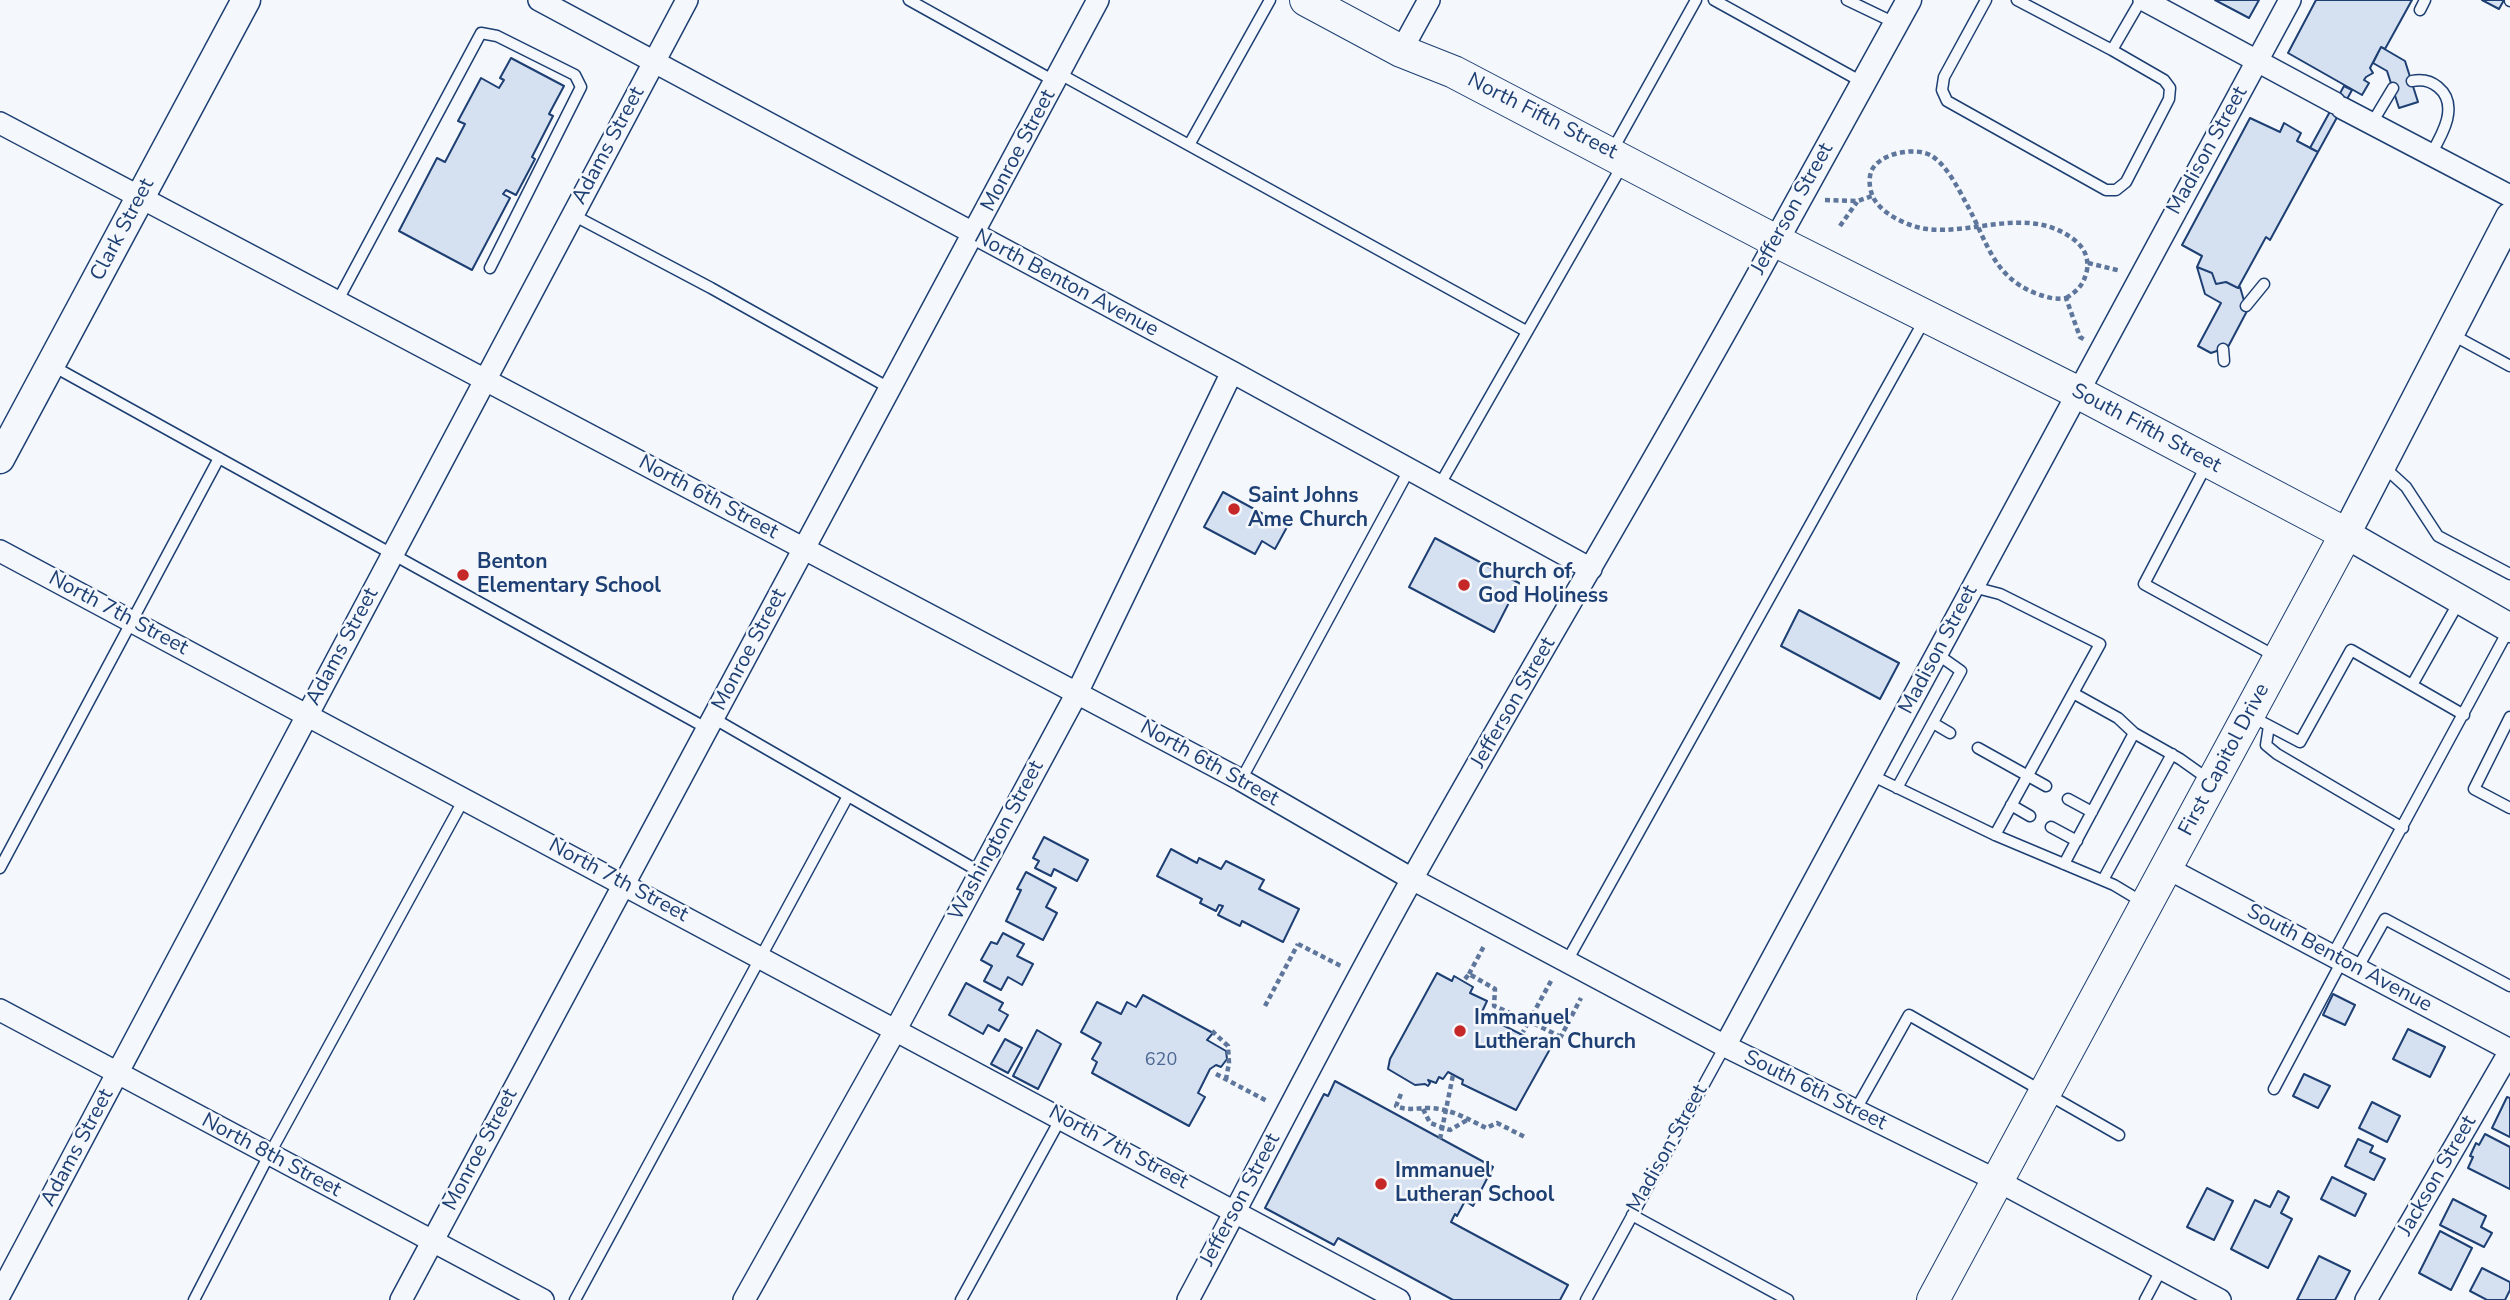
<!DOCTYPE html>
<style>
body{margin:0}
canvas{display:block;background:#f4f7fb}
</style>
<canvas width="2510" height="1300"></canvas>
<script>
const ctx = document.querySelector('canvas').getContext('2d');
ctx.lineJoin = 'round';
function paint(path, color) {
  ctx.fillStyle = color;
  ctx.fill(path, 'evenodd');
}
function trace(path, color, width, dash) {
  ctx.strokeStyle = color;
  ctx.lineWidth = width;
  ctx.lineCap = dash ? 'butt' : 'round';
  ctx.setLineDash(dash || []);
  ctx.stroke(path);
}
function write(font, color, halo, rows, align = 'center') {
  ctx.font = font + ' "Nunito Sans",sans-serif';
  ctx.lineWidth = 5;
  ctx.setLineDash([]);
  ctx.textBaseline = 'middle';
  ctx.strokeStyle = halo;
  ctx.fillStyle = color;
  for (const [text, x, y, turn = 0] of rows) {
    ctx.save();
    ctx.translate(x, y);
    ctx.rotate((+turn || 0) * Math.PI / 180);
    ctx.textAlign = isNaN(turn) ? turn : align;
    if (halo) ctx.strokeText(text, 0, 0);
    ctx.fillText(text, 0, 0);
    ctx.restore();
  }
}
const building = new Path2D(`
 M2215,0H2259L2249,18Z
 M2316,0H2412L2385,49L2381,47L2370,68L2373,73L2366,77L2364,80L2369,83L2362,95L2288,53Z
 M2482,0H2504L2499,9Z
 M2381,47L2405,61L2418,102L2399,108L2387,71L2373,63Z
 M511,58L564,86L549,114L553,116L532,157L535,159L516,195L506,190L503,194L510,198L472,270L399,231L437,158L445,162L465,124L458,121L481,78L499,88L504,80L500,78Z
 M2344,86L2352,90L2318,152L2310,148Z
 M2250,118L2280,132L2284,123L2301,133L2297,141L2318,152L2270,240L2266,237L2238,288L2226,282L2216,284L2212,273L2197,267L2202,256L2182,245Z
 M2197,267L2212,273L2216,284L2226,282L2238,288L2240,287L2247,311L2228,347L2211,353L2198,346L2221,303L2205,294Z
 M1223,492L1287,527L1275,549L1262,541L1255,554L1204,527Z
 M1435,538L1519,583L1494,632L1409,587Z
 M1799,610L1899,663L1880,699L1781,646Z
 M1044,837L1088,860L1077,881L1054,869L1051,876L1035,868L1039,861L1033,858Z
 M1171,849L1197,863L1199,858L1221,869L1226,861L1264,880L1259,889L1299,909L1283,942L1242,921L1240,926L1218,915L1223,906L1219,905L1216,911L1200,903L1202,899L1157,876Z
 M1026,872L1056,888L1046,907L1057,913L1043,940L1006,921L1021,890L1017,889Z
 M1003,933L1024,944L1017,956L1033,964L1022,985L1008,977L1001,990L984,981L992,966L981,960L991,942L997,944Z
 M1437,973L1452,981L1454,976L1473,987L1470,993L1487,1001L1481,1014L1550,1049L1516,1110L1462,1084L1463,1080L1448,1072L1443,1079L1439,1077L1436,1083L1428,1080L1430,1083L1428,1086L1425,1084L1415,1085L1388,1069L1390,1059Z
 M966,983L1003,1003L999,1010L1008,1015L999,1031L988,1025L983,1034L949,1015Z
 M2333,994L2355,1005L2345,1025L2323,1015Z
 M1143,995L1213,1033L1207,1040L1226,1051L1227,1059L1221,1067L1216,1065L1210,1069L1198,1093L1205,1097L1189,1126L1092,1073L1097,1062L1092,1059L1101,1043L1081,1032L1097,1002L1121,1014L1127,1002L1136,1007Z
 M2408,1029L2445,1047L2430,1077L2393,1059Z
 M1037,1030L1061,1044L1038,1089L1013,1076Z
 M1005,1039L1022,1048L1008,1073L991,1064Z
 M2304,1074L2330,1086L2318,1108L2293,1096Z
 M1335,1081L1493,1167L1473,1206L1465,1201L1457,1216L1455,1214L1451,1222L1568,1285L1560,1300H1453L1338,1238L1334,1245L1265,1208L1324,1094L1328,1096Z
 M2507,1097L2510,1098V1137L2492,1128Z
 M2372,1102L2400,1116L2387,1142L2359,1128Z
 M2485,1134L2510,1147V1189L2468,1168L2473,1157L2470,1156L2476,1143L2479,1145Z
 M2358,1139L2373,1146L2370,1152L2385,1159L2374,1180L2345,1166Z
 M2332,1177L2366,1194L2355,1216L2321,1199Z
 M2207,1188L2233,1201L2214,1240L2187,1227Z
 M2278,1191L2289,1197L2281,1213L2292,1219L2268,1268L2231,1249L2255,1200L2270,1207Z
 M2453,1199L2486,1216L2481,1227L2492,1233L2484,1247L2440,1225Z
 M2440,1231L2472,1248L2451,1290L2419,1273Z
 M2319,1256L2350,1271L2335,1300H2297Z
 M2482,1268L2510,1282V1290L2505,1300H2487L2470,1291Z`);
paint(building, '#d5e0f0');
trace(building, '#1d3f73', 2);
const service = new Path2D(`
 M909,0L1056,82
 M1714,0L1862,82
 M1847,0L1895,23
 M1986,0L1944,77L1942,90L1947,101L2106,190H2116L2126,182L2169,99L2170,88L2164,80L2112,50L2017,0
 M2510,0V1
 M2420,10L2425,0
 M2112,50L2141,0
 M1060,74L1526,331
 M2412,81C2422,79 2431,81 2438,87C2460,105 2442,135 2431,154
 M2372,123L2393,88
 M1189,145L1270,0
 M1612,151L1696,0
 M573,215L711,288L891,389
 M337,302L481,33L497,36L575,75L581,87L490,268
 M2246,306L2264,284
 M2451,334L2510,366
 M2223,349L2224,361
 M51,365L708,729
 M2207,464L2144,584L2275,656
 M2384,467L2406,487L2438,536L2510,574
 M1439,486L1623,164
 M1973,587L2000,594L2100,644L2073,693
 M2412,685L2460,600
 M2253,715L2262,722L2300,742L2351,650L2464,715
 M2510,717L2474,789L2510,808
 M713,718L980,872
 M1933,723L1950,733
 M2269,726L2266,745L2277,754L2403,828
 M1978,748L2046,786
 M1871,775L1995,835L2114,885L2144,903
 M1241,780L1409,470
 M1897,788L1961,671L1937,654
 M2068,799L2092,812
 M2011,805L2030,816
 M2051,827L2077,841
 M1995,835L2073,693L2118,718L2134,733L2180,759L2211,781
 M2064,864L2134,733
 M0,868L219,458
 M2103,880L2172,754
 M2332,956L2509,629
 M1567,961L1925,319
 M2357,969L2385,919L2510,986
 M2274,1089L2342,961
 M1855,1111L1909,1015L2119,1135
 M1632,1215L1788,1300
 M194,1300L269,1155L464,799
 M575,1300L848,796
 M961,1300L1061,1118
 M1586,1300L1725,1046
 M2145,1300L2161,1270`);
const minor = new Path2D(`
 M539,0L1232,372L1591,569
 M2144,0L2335,103
 M1401,51L1429,0
 M2342,108L2510,196
 M0,123L1241,780L1412,879L1725,1046L1998,1181L2220,1300
 M0,551L1399,1300
 M2167,868L2510,1050
 M0,1010L543,1300
 M1725,1046L2290,0
 M0,1294L687,0
 M401,1300L1098,0
 M744,1300L896,1029L1077,693L1232,372
 M1188,1300C1263,1160 1334,1019 1411,881C1531,666 1659,456 1776,241
 M2366,1300L2510,1051`);
const tertiary = new Path2D(`
 M1776,241L1909,0`);
const secondary = new Path2D(`
 M2510,217L2346,534L2510,628
 M0,459L246,0`);
const primary = new Path2D(`
 M1306,0L1401,51L1454,72L1776,241L2077,392L2346,534L1933,1300`);
trace(service, '#1d3f73', 13);
trace(minor, '#1d3f73', 24);
trace(tertiary, '#1d3f73', 27);
trace(secondary, '#1d3f73', 31);
trace(primary, '#1d3f73', 34);
trace(new Path2D(`
 M1825,200L1858,201L1872,196
 M1840,226L1857,202
 M2088,263L2121,271
 M2066,298C2078,291 2084,284 2087,270C2089,256 2083,246 2072,238C2027,206 1974,235 1927,229C1910,227 1886,216 1876,202C1870,194 1868,181 1871,172C1878,153 1916,146 1932,156C1947,166 1958,188 1966,203C1987,240 1992,276 2035,293C2046,297 2054,300 2066,298L2080,337L2085,340
 M1298,944L1341,966
 M1469,974L1484,946
 M1465,979L1469,974L1495,989L1494,1006L1529,1021L1523,1032
 M1551,981L1529,1021L1561,1037
 M1265,1006L1298,944
 M1212,1031L1228,1046L1229,1063L1226,1079
 M1556,1046L1581,998
 M1216,1074L1267,1101
 M1401,1094L1396,1106C1408,1111 1416,1108 1428,1108C1449,1108 1468,1119 1486,1128L1497,1123L1525,1137
 M1423,1109L1430,1123L1450,1130L1469,1119`), '#5e769c', 4.5, [5, 3.5]);
trace(service, '#f4f7fb', 10);
trace(minor, '#f4f7fb', 21);
trace(tertiary, '#f4f7fb', 24);
trace(secondary, '#f4f7fb', 28);
trace(primary, '#f4f7fb', 32);
trace(new Path2D(`
 M1440,1139L1453,1075`), '#5e769c', 4.5, [5, 3.5]);
for (const [x, y, r, color] of [
 [1234,509,7,"#c62828"],
 [463,575,7,"#c62828"],
 [1464,585,7,"#c62828"],
 [1460,1031,7,"#c62828"],
 [1381,1184,7,"#c62828"]
]) {
  const dot = new Path2D();
  dot.arc(x, y, r, 0, 2 * Math.PI);
  ctx.fillStyle = color;
  ctx.fill(dot);
  trace(dot, '#f4f7fb', 2.5);
}
write('18px', '#4b6792', null, [
 ["620",1161,1061]
]);
write('21px', '#1d3f73', '#f4f7fb', [
 ["North Fifth Street",1542,117,27],
 ["Adams Street",609,146,-62],
 ["Monroe Street",1019,151,-62],
 ["Madison Street",2208,151,-61],
 ["Jefferson Street",1793,209,-61],
 ["Clark Street",123,230,-62],
 ["North Benton Avenue",1066,284,28],
 ["South Fifth Street",2146,429,28],
 ["North 6th Street",708,498,28],
 ["North 7th Street",118,614,28],
 ["Adams Street",343,647,-62],
 ["Monroe Street",750,650,-62],
 ["Madison Street",1939,650,-62],
 ["Jefferson Street",1514,703,-60],
 ["First Capitol Drive",2225,760,-62],
 ["North 6th Street",1209,764,29],
 ["Washington Street",997,841,-62],
 ["North 7th Street",618,881,28],
 ["South Benton Avenue",2339,959,28],
 ["South 6th Street",1815,1091,26],
 ["Adams Street",78,1148,-62],
 ["North 7th Street",1118,1148,28],
 ["Madison Street",1668,1149,-61],
 ["Monroe Street",481,1150,-62],
 ["North 8th Street",271,1156,28],
 ["Jackson Street",2438,1176,-60],
 ["Jefferson Street",1241,1200,-62]
]);
write('bold 21px', '#1d3f73', '#f4f7fb', [
 ["Saint Johns",1248,497],
 ["Ame Church",1248,521],
 ["Benton",477,563],
 ["Elementary School",477,587],
 ["Church of",1478,573],
 ["God Holiness",1478,597],
 ["Immanuel",1474,1019],
 ["Lutheran Church",1474,1043],
 ["Immanuel",1395,1172],
 ["Lutheran School",1395,1196]
], 'left');
</script>
